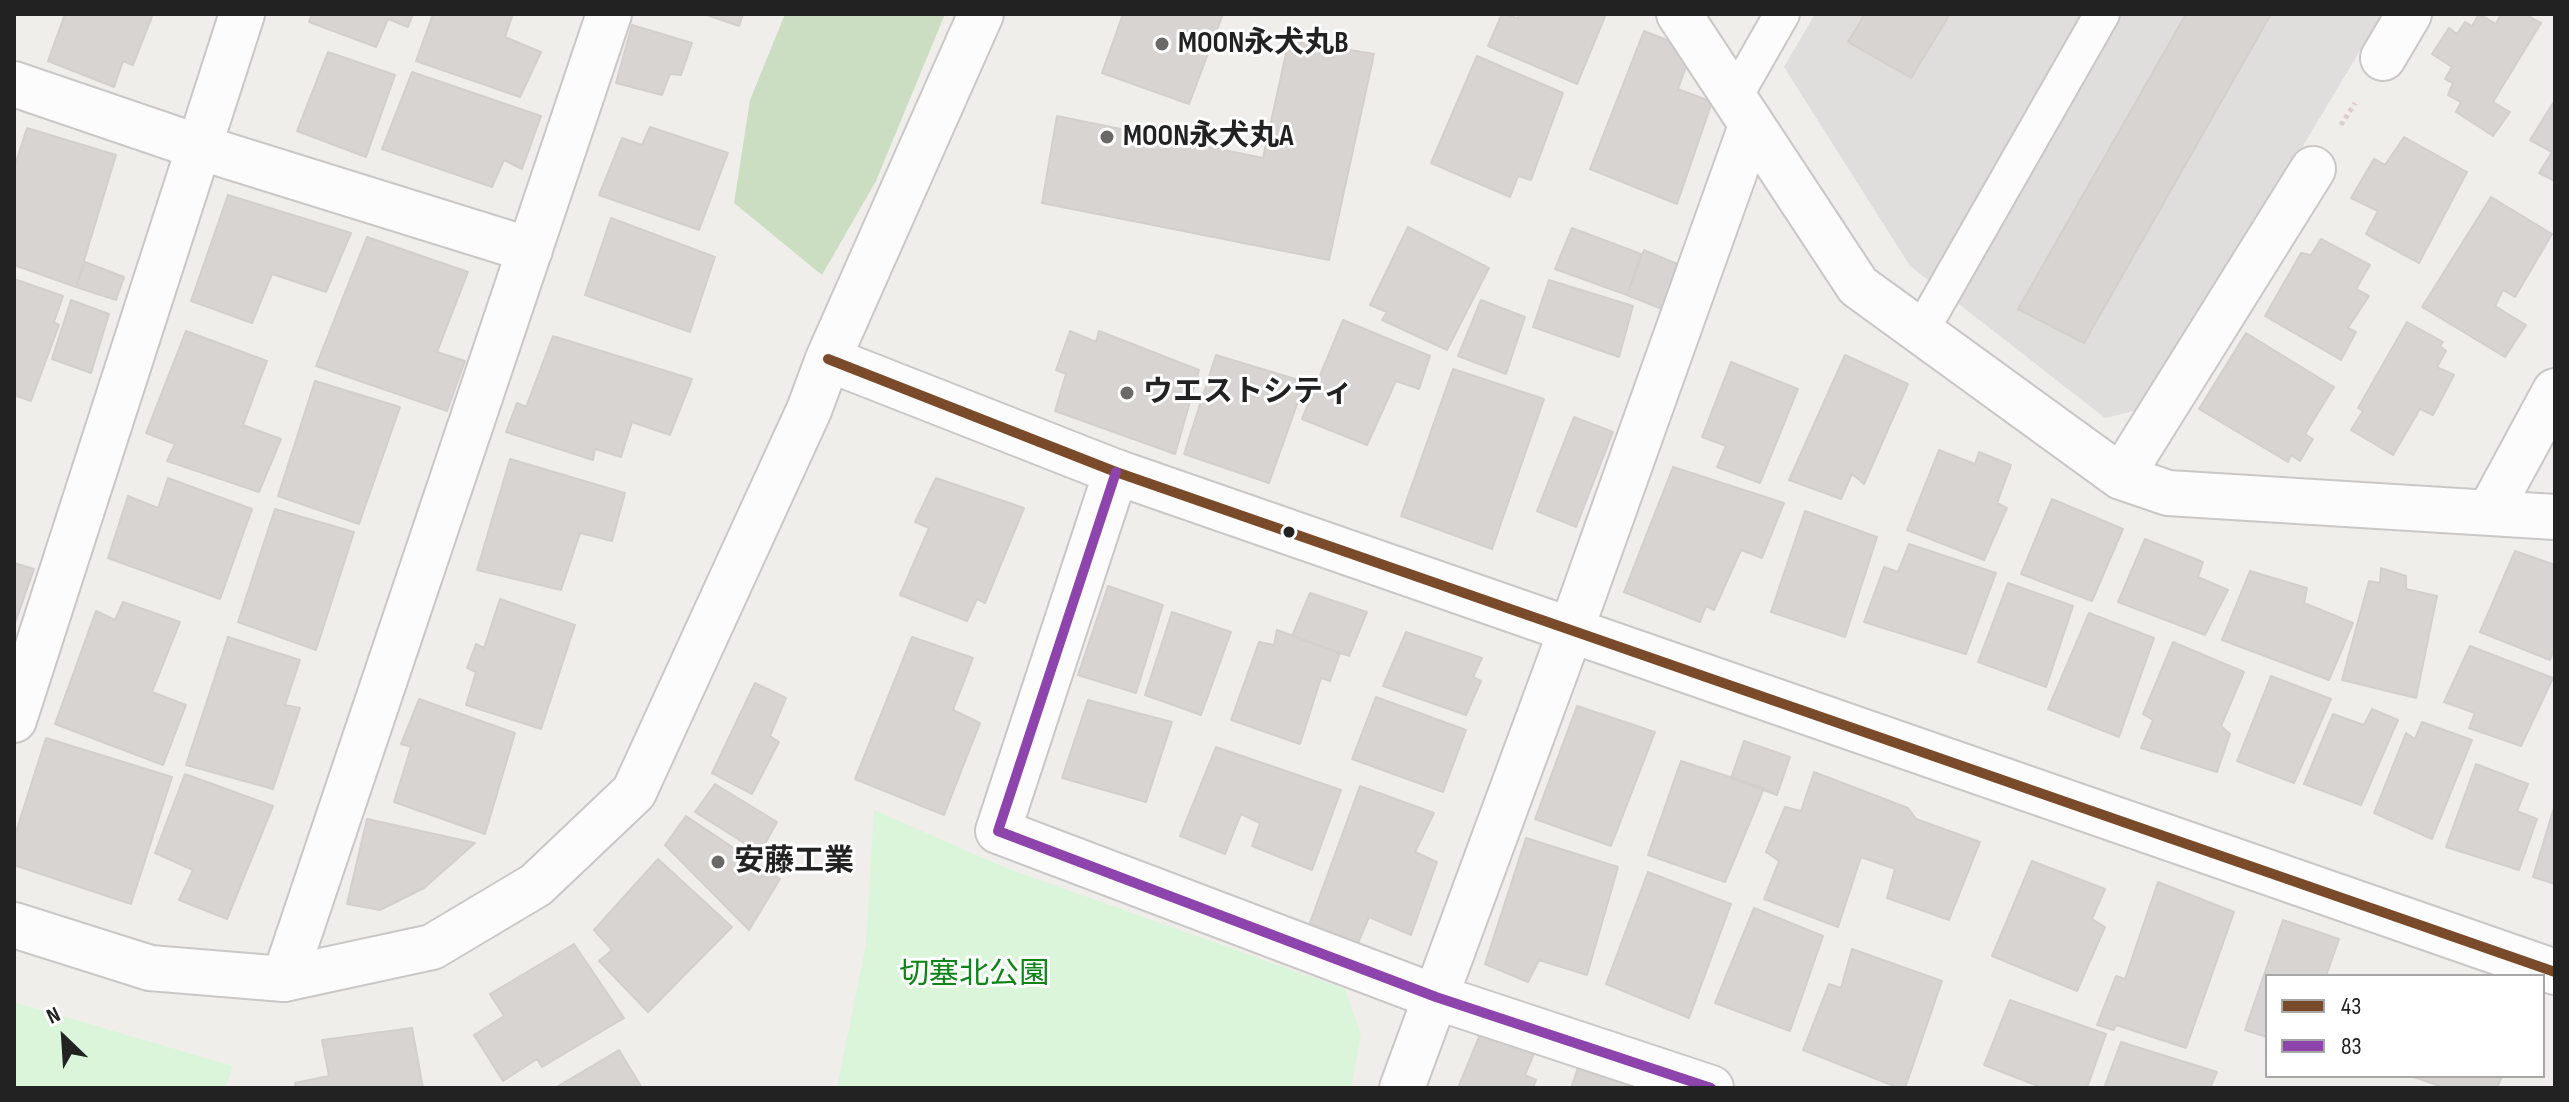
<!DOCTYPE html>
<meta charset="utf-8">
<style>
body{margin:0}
#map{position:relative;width:2569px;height:1102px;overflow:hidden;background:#f0eeeb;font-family:"Sofia Sans Condensed",sans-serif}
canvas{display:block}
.frame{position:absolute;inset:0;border:16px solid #222;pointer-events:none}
.legend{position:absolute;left:2265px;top:974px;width:280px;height:104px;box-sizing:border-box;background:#fff;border:2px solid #a7a7a7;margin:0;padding:10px 14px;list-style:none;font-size:24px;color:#222}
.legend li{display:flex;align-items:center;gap:16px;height:40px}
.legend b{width:40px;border:2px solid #a7a7a7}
.north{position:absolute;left:24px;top:998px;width:80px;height:80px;-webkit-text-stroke:6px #fff;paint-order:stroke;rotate:335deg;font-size:22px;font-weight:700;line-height:32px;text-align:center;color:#222}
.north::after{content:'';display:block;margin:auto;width:28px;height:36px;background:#222;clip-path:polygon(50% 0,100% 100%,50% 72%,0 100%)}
</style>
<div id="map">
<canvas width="2569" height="1102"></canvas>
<div class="frame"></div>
<ul class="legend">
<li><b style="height:10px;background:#7a4b2a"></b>43</li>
<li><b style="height:10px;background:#8e44ad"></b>83</li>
</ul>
<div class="north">N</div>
</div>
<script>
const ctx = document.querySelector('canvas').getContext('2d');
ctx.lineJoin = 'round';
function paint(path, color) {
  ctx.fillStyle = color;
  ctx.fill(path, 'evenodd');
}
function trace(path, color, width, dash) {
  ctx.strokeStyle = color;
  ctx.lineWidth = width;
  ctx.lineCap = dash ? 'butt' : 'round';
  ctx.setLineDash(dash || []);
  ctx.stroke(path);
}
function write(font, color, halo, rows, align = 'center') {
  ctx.font = font + ' "Sofia Sans Condensed","Noto Sans JP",sans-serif';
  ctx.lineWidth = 6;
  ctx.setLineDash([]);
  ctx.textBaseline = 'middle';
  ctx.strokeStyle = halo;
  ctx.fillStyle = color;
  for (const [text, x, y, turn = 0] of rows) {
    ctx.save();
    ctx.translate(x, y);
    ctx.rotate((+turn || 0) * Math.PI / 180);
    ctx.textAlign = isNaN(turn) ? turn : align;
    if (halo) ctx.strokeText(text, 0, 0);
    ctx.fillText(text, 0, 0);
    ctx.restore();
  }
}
paint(new Path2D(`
 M1815,14H2382L2146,408L2105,418L1910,266L1784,67Z`), '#dfdedc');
paint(new Path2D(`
 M785,14H945L876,181L822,275L734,203L750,100Z`), '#cbdec1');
paint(new Path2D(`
 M874,810L1006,868L1345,989L1361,1035L1351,1088H837L866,944Z
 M14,1002L233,1066L225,1088H14Z`), '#daf5da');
const building = new Path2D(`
 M65,14H153L133,65L123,61L114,87L48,61Z
 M312,14H413L408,27L388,19L376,47L309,22Z
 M433,14H513L505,37L541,52L520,97L416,61Z
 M704,14H743L739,26Z
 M1123,14H1223L1189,104L1102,73Z
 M1502,14L1518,18L1519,14H1606L1577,84L1488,46Z
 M1865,14H1950L1911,78L1848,42Z
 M2186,14H2271L2084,343L2018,309Z
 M2479,14L2496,24L2501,14H2524L2541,23L2493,102L2510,112L2493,136L2456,112L2461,102L2448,95L2453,83L2445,79L2452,67L2432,54L2449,28L2457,34L2465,22L2472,26Z
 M632,25L692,43L681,75L670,74L662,95L616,83Z
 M1644,31L1692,50L1678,89L1712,102L1677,204L1590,169Z
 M1289,40L1374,54L1329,260L1042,203L1057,116L1263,158Z
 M328,52L395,75L366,157L297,131Z
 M1477,56L1563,93L1531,180L1518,176L1510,197L1431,163Z
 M412,72L541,116L522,169L504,160L492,187L382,149Z
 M2555,100V181L2539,173L2552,152L2530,140Z
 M650,127L728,153L699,230L599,195L622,138L642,145Z
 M27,128L116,155L76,287L14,265V168Z
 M2404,137L2467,172L2419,263L2366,234L2378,211L2351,198L2374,159L2385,165Z
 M228,195L351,233L326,292L272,274L252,323L191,301Z
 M2491,197L2552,234L2515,297L2503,290L2495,306L2526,325L2505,357L2422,307Z
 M611,218L715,257L690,332L585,295Z
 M1408,227L1489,268L1447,350L1382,320L1387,312L1370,305Z
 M1572,228L1641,254L1627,295L1555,269Z
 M367,237L468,272L437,352L465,361L447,411L316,366Z
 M2321,239L2370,265L2356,289L2369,296L2348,328L2356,332L2341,360L2265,316L2301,253L2311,255Z
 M1644,250L1677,264L1662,309L1627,295Z
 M85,262L124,277L116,300L76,287Z
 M14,279L63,296L54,322L59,325L31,401L14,395Z
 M1549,280L1633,306L1619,357L1533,327Z
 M71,300L109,314L91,373L52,359Z
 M1481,300L1525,317L1506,374L1458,356Z
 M1343,320L1430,356L1419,389L1396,381L1367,445L1302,419Z
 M2407,322L2443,342L2440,346L2446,351L2437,367L2454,375L2433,415L2420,409L2393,455L2351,430L2363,411L2358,408Z
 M186,331L267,361L243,425L281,439L259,492L167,461L175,444L146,433Z
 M1070,331L1096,342L1099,331L1199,370L1175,454L1055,411L1066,374L1056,370Z
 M2246,333L2334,387L2305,434L2313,439L2300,461L2291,455L2288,462L2199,409Z
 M553,336L692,379L670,435L632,422L621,457L595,449L593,460L506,432L517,403L526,407Z
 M1216,355L1305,382L1269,483L1184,454Z
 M1845,355L1908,384L1864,484L1852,474L1841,499L1789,480Z
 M1731,362L1798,389L1760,483L1717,467L1726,446L1702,437Z
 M1453,369L1544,399L1492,549L1401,516Z
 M315,381L400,407L359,524L278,496Z
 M1574,417L1613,432L1576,527L1537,511Z
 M1939,450L1975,464L1979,452L2011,465L1997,503L2007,508L1984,560L1907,530Z
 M510,459L625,493L612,541L580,533L561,590L477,570Z
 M1673,467L1784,503L1762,558L1741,550L1714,610L1706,606L1700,622L1624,592Z
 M168,478L252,509L220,599L108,558L128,496L158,508Z
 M936,478L1024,508L985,603L977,599L967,621L900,595L929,528L915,522Z
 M2052,499L2123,529L2092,601L2021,574Z
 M275,509L354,532L316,650L238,622Z
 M1805,511L1877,537L1845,637L1771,612Z
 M2145,539L2203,562L2198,577L2228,590L2205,635L2118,602Z
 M1909,544L1996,573L1966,654L1864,622L1884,567L1898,572Z
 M2515,551L2555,565V647L2550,660L2480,632Z
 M14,563L34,569L14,626Z
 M2381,568L2406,576V589L2437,596L2416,698L2342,680L2369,581L2380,583Z
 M2250,571L2307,588L2304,603L2353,623L2329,680L2222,640Z
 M2008,583L2073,606L2046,687L1978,662Z
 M1108,586L1163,605L1136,693L1078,675Z
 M1310,593L1367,612L1349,656L1292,636Z
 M500,599L575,625L541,729L466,705L476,672L467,668L476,644L484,648Z
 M123,602L180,622L152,692L186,705L163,765L55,724L96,611L115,620Z
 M1172,612L1231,632L1201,715L1145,695Z
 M2089,613L2154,638L2119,737L2048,709Z
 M1277,630L1340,653L1330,681L1321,678L1300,744L1231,720L1259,642L1274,645Z
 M1406,632L1482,658L1473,677L1481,681L1466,715L1383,686Z
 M228,637L300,660L285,705L300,708L273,789L186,765Z
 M912,637L973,658L953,710L980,723L944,815L855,779Z
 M2173,642L2244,672L2221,726L2230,734L2217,772L2141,748L2153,720L2143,714Z
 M2470,646L2553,678L2521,746L2469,728L2475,713L2444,702Z
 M2271,676L2331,699L2294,783L2237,761Z
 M755,683L786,698L770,736L779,742L752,794L712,773Z
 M1376,697L1466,730L1443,792L1352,759Z
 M419,699L515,733L485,834L394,802L411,747L401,744Z
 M1088,700L1172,722L1146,802L1062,778Z
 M1577,706L1655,732L1611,846L1535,819Z
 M2372,709L2398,720L2361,805L2304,784L2333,714L2364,725Z
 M2422,722L2472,740L2432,839L2374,813L2406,733L2415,739Z
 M46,738L172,777L131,904L14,865V838Z
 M1744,741L1790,757L1777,795L1731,778Z
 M1216,747L1341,790L1312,870L1252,846L1260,823L1241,814L1225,854L1180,836Z
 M1681,761L1764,788L1725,882L1648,855Z
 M2476,764L2528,784L2517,811L2537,819L2519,870L2446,847Z
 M1814,772L1908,808L1916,819L1980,842L1949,920L1887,898L1895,869L1861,857L1838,927L1764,899L1779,861L1766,852L1785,807L1801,811Z
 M185,774L273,806L227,919L179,900L193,870L155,853Z
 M715,784L777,822L760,853L695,812Z
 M1360,786L1434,813L1415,852L1437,862L1411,935L1369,917L1356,948L1308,928Z
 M2555,804V884L2533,877Z
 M686,816L780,879L749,930L665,845Z
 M367,819L475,843L424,888L380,910L347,904Z
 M1526,838L1618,867L1587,975L1539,960L1528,982L1485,964Z
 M658,859L732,927L648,1012L599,961L612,950L594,930Z
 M2032,861L2105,889L2092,919L2105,927L2077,991L1992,956Z
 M1648,872L1731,904L1689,1018L1606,984Z
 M2158,882L2234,912L2186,1048L2116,1025L2114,1030L2097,1025L2116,976L2125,979Z
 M1754,908L1823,936L1790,1031L1715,1003Z
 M2283,920L2339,939L2326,976H2267V1037L2245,1030Z
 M574,944L624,1018L542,1067L537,1059L503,1081L474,1035L504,1016L490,994Z
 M1852,949L1942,981L1905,1088H1899L1803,1050L1829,984L1841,988Z
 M2010,1000L2106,1034L2087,1088H2043L1984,1065Z
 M412,1028L423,1088H296L295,1083L329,1076L322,1040Z
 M1481,1032L1535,1051L1525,1075L1536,1080L1533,1088H1458Z
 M2121,1042L2217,1072L2210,1088H2104Z
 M619,1050L642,1088H555Z
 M1580,1062L1640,1078L1637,1088H1571Z
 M2411,1076H2502L2497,1088H2445Z`);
paint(building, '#d7d4d2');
trace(building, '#d3d0cc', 2);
const service = new Path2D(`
 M1734,98L1782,14
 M1921,331L2102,14`);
const minor = new Path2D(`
 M1679,14L1858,286L2121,477L2168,493L2555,517
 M2383,58L2409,14
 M14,84L199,147L530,250
 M1116,472L998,831L1436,997L1711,1088
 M2121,477L2313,169
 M2489,513L2555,391
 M14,720L242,14
 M284,979L609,14
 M1402,1088L1571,630L1751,126`);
const tertiary = new Path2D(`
 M828,359L1116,472L2555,972
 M14,925L150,968L284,979L432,947L536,885L634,792L809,410L828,359L981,14`);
trace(service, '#c9c8c7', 38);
trace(minor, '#c9c8c7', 48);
trace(tertiary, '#c9c8c7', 48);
trace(new Path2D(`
 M2341,125L2355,103`), '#dccecd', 5, [4, 4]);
trace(service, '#fdfcfc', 34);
trace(minor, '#fdfcfc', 44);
trace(tertiary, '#fdfcfc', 44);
trace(new Path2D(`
 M828,359L1116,472L2555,972`), '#7a4b2a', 10);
trace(new Path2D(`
 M1116,472L998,831L1436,997L1711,1088`), '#8e44ad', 10);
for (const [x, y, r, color] of [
 [1162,44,8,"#6a6968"],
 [1107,137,8,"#6a6968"],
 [1127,393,8,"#6a6968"],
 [1289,532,7,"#222"],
 [718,862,8,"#6a6968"]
]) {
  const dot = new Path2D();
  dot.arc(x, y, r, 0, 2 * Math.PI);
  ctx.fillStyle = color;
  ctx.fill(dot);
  trace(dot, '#fff', 3);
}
write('bold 30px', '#222', '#fff', [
 ["MOON永犬丸B",1178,44],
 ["MOON永犬丸A",1123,137],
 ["ウエストシティ",1143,393],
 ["安藤工業",734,862]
], 'left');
write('30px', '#0c8416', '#fff', [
 ["切塞北公園",974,975]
]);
</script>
